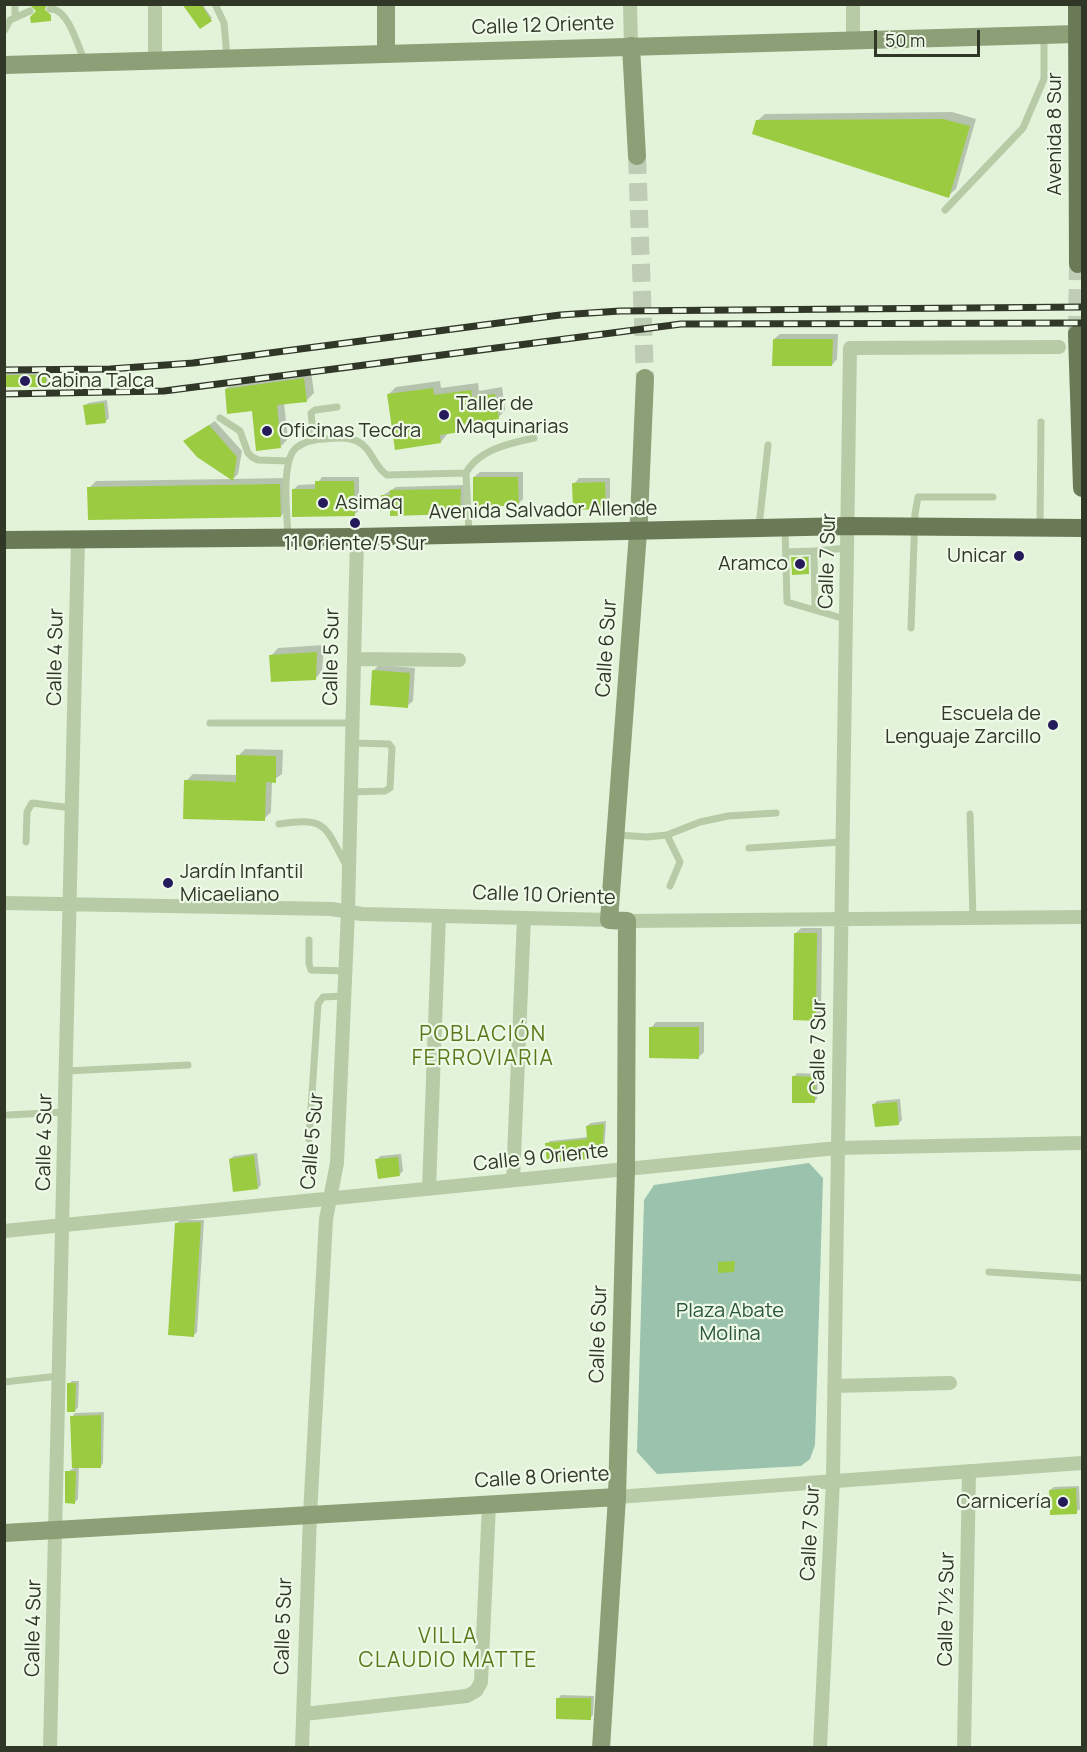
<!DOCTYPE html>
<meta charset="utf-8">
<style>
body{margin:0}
#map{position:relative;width:1087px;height:1752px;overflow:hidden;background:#e3f3da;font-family:Manrope,sans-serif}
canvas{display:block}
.frame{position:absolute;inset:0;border:6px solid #303727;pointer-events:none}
.scale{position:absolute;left:874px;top:30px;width:106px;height:27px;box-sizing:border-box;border:3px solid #303727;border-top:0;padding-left:8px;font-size:18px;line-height:21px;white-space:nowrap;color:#303727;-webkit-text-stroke:4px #eefae7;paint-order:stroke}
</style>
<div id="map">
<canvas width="1087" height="1752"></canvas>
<div class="frame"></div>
<div class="scale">50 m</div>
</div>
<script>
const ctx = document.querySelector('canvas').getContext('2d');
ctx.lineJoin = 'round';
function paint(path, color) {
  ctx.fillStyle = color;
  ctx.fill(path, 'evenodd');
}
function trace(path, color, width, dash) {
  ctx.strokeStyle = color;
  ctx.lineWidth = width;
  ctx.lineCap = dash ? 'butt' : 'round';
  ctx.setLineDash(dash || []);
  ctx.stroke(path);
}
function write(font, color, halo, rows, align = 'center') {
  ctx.font = font + ' Manrope,sans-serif';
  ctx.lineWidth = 4.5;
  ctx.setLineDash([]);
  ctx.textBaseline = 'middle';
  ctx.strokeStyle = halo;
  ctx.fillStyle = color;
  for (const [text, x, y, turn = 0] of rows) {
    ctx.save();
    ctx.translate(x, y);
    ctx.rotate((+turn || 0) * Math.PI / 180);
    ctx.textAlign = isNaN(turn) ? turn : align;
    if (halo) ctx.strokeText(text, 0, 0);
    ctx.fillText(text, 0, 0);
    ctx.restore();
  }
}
paint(new Path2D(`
 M809,1163L823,1178L815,1445L810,1459L801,1466L657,1474L637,1452L644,1200L654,1185Z`), '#9ac2ac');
paint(new Path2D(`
 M184,4H202L212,18L200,27Z
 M952,112L976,119L956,189L948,196L757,121L765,114Z
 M780,334H838L837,359L832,365L774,339Z
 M311,371L314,393L306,401L284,403L288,439L281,446L254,410L226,389L234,382Z
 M8,372H49V382L45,385L5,376Z
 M440,381L441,388L478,383L479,391L502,387L505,410L498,418L483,421L476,429L448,433L441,442L388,395L396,387Z
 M107,400L109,418L106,421L85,406L88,403Z
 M215,421L242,451L238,474L233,479L287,478L288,508L281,516L89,488L96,481L232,479L185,441Z
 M480,472H523V499L518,504L474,477Z
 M322,477H359V510L354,515L293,490L298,485L317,484Z
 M579,478H610V502L605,508L574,484Z
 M465,485L464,509L460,513L382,496L396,487Z
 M809,556V572L808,573L793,558Z
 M324,645L322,671L315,679L271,656L278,648Z
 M379,665L415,668L413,701L407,706L373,671Z
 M245,749L283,750L282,774L272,781L271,812L264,819L186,781L193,774L238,775V756Z
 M801,928H822L821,1014L815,1019L795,934Z
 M656,1022H704V1052L699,1057L651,1028Z
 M797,1073L818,1074L817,1099L814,1102L794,1077Z
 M900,1099L902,1120L899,1123L874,1104L877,1101Z
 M606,1121L604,1154L601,1157L547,1144L550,1141L588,1137L587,1126L591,1123Z
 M257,1153L261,1185L258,1188L230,1159L234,1156Z
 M401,1154L403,1171L400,1174L377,1160L380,1156Z
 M180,1220H204L197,1332L194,1335L176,1224Z
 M72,1381H79L78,1407L75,1411L69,1384Z
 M104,1412L103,1463L100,1467L79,1466L78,1499L75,1502L67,1472L74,1468L72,1417L75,1413Z
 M1079,1486L1080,1509L1076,1512L1050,1490L1054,1487Z
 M561,1695L594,1696L593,1715L590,1718L558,1699Z`), '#0003');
paint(new Path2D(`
 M29,4H47L45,10L51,15V21L31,23L30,17L36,11Z
 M182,4H201L212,21L200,29Z
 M943,119L970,126L949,198L752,134L756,120Z
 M773,339H833L832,366H772Z
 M4,375H46V387H4Z
 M304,378L307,402L277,405L281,448L256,451L252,411L227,414L225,389Z
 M433,388L434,395L471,390L472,397L495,394L499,419L475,423L476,430L440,435L441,443L395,450L387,394Z
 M104,403L106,423L86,425L83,405Z
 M209,425L237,457L233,481L197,457L183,441Z
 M473,477H518L519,506H473Z
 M315,481H354L355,516L292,517V489H315Z
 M605,482L606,509L573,510L572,483Z
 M280,484L281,517L88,520L87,487Z
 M461,489L460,514L390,516V511H380L381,495H390V490Z
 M791,557H808L809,574L792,575Z
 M317,652L316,680L271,682L269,655Z
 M372,670L410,673L408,708L370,705Z
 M236,755L276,756V783L266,782L265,821L183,819L184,780L236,782Z
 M794,933H817L816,1021L793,1020Z
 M649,1027H699V1059L649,1058Z
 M792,1076L815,1077V1103H792Z
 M897,1102L899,1125L875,1127L872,1104Z
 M604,1124L602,1158L547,1163L545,1143L587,1139L586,1126Z
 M254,1155L258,1189L233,1192L229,1159Z
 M398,1157L400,1176L378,1179L375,1159Z
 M201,1222L194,1337L168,1335L175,1223Z
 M735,1261L734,1272L718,1273V1262Z
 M67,1383H76L75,1412H67Z
 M101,1415V1468H72L70,1416Z
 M65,1471H76L75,1504L65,1503Z
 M1076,1488L1077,1514L1050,1515L1049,1490Z
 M556,1698H591V1720L556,1719Z`), '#9bcb40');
trace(new Path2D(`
 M637,156L645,378`), '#bfcdb6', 18, [18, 9]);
trace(new Path2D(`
 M1077,334L1078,264`), '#bfcdb6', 18, [18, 9]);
trace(new Path2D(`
 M15,4V16
 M215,4L224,23L227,57
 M50,9C68,8 78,46 84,60
 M4,31L10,20L30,11
 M945,210L1023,128L1044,79V36
 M220,418L240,431L248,453L252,457L258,460L289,461
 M314,440L311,413L315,410L337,407
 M466,473C478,450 510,443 534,438
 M759,526L768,445
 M1040,527L1041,422
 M785,528L787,602L845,619
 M288,535C287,516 281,463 295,449C302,442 315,439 325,439C336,438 347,437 357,441C372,448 374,467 387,475L466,473L469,534
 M786,552L814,551
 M815,609L814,551L848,548
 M911,628L915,514L918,497H993
 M210,723H353
 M351,792L385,791L390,788L392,748L389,744L352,743
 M970,814L973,919
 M279,824C327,817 324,825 346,865
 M618,835L647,837L667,835L700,822L728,816L776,813
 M667,835L680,862L670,886
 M26,842L27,812L32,803L72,808
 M749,848L841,842
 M309,940V964L311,970L346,971
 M66,1071L188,1065
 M8,1115L65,1112
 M309,1139L318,1004L323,997L344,996
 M989,1272L1082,1278
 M4,1382L59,1376`), '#b6cba6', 7);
trace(new Path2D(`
 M155,4V61
 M630,4L631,46
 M853,40V4
 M355,659L459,660
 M4,903L332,909L362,914L609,920
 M627,921L1082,917
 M513,1180L524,918
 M429,1188L439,916
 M4,1231L837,1148L1082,1143
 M834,1386L950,1383
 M617,1497L1082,1463
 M304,1714L467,1696L476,1691L481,1682L489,1504
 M50,1748L78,538
 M302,1748L310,1515L326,1219L337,1163L348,911L357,537
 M820,1748L833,1480L850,348L1059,347
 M964,1748L969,1471`), '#b6cba6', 14);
trace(new Path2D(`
 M386,4V54
 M631,46L637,156
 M4,65L1077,34
 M4,1533L617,1497
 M601,1748L617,1497L626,1169L627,921L609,920L639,519L645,378`), '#8c9f77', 18);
trace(new Path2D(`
 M1077,4L1078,264
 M1077,334L1082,488
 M4,540L357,537L849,526L1082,528`), '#6a7a57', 18);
const rail = new Path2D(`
 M4,370L110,369L193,363L560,315L620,311L1082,307
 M4,394L164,391L681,324L1082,323`);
trace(rail, '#303727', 7);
trace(rail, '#eefae7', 4.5, [14]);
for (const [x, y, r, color] of [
 [25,381,6,"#261b5a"],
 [444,415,6,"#261b5a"],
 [267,431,6,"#261b5a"],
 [323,503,6,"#261b5a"],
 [355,523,6,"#261b5a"],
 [1019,556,6,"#261b5a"],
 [800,564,6,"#261b5a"],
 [1053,725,6,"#261b5a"],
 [168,883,6,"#261b5a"],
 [1063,1502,6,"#261b5a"]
]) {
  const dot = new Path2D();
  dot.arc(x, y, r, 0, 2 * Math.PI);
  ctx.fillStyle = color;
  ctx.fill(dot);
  trace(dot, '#eefae7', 2);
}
write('20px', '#303727', '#eefae7', [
 ["Calle 12 Oriente",543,26,-2],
 ["Avenida 8 Sur",1055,134,-90],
 ["Avenida Salvador Allende",543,511,-1],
 ["Calle 7 Sur",828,561,-88],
 ["Calle 6 Sur",607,648,-86],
 ["Calle 4 Sur",56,657,-89],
 ["Calle 5 Sur",332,657,-89],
 ["Calle 10 Oriente",544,896,2],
 ["Calle 7 Sur",819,1047,-89],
 ["Calle 5 Sur",313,1141,-85],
 ["Calle 4 Sur",45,1142,-89],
 ["Calle 9 Oriente",541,1158,-6],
 ["Calle 6 Sur",599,1334,-88],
 ["Calle 8 Oriente",542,1478,-3],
 ["Calle 7 Sur",811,1533,-87],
 ["Calle 7½ Sur",947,1609,-89],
 ["Calle 5 Sur",284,1626,-88],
 ["Calle 4 Sur",34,1628,-89]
]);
write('20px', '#303727', '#eefae7', [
 ["Cabina Talca",37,381],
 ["Taller de",456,404],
 ["Maquinarias",456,427],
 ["Oficinas Tecdra",279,431],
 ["Asimaq",335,503],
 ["11 Oriente/5 Sur",355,544,"center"],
 ["Unicar",1007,556,"right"],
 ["Aramco",788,564,"right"],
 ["Escuela de",1041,714,"right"],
 ["Lenguaje Zarcillo",1041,737,"right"],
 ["Jardín Infantil",180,872],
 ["Micaeliano",180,895],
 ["Carnicería",1051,1502,"right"]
], 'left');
write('20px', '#2a563f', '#eefae7', [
 ["Plaza Abate",730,1311],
 ["Molina",730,1334]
]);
ctx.letterSpacing = '1.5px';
write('21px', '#58781a', '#eefae7', [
 ["POBLACIÓN",483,1035],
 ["FERROVIARIA",483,1059],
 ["VILLA",448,1637],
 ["CLAUDIO MATTE",448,1661]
]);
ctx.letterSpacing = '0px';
</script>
